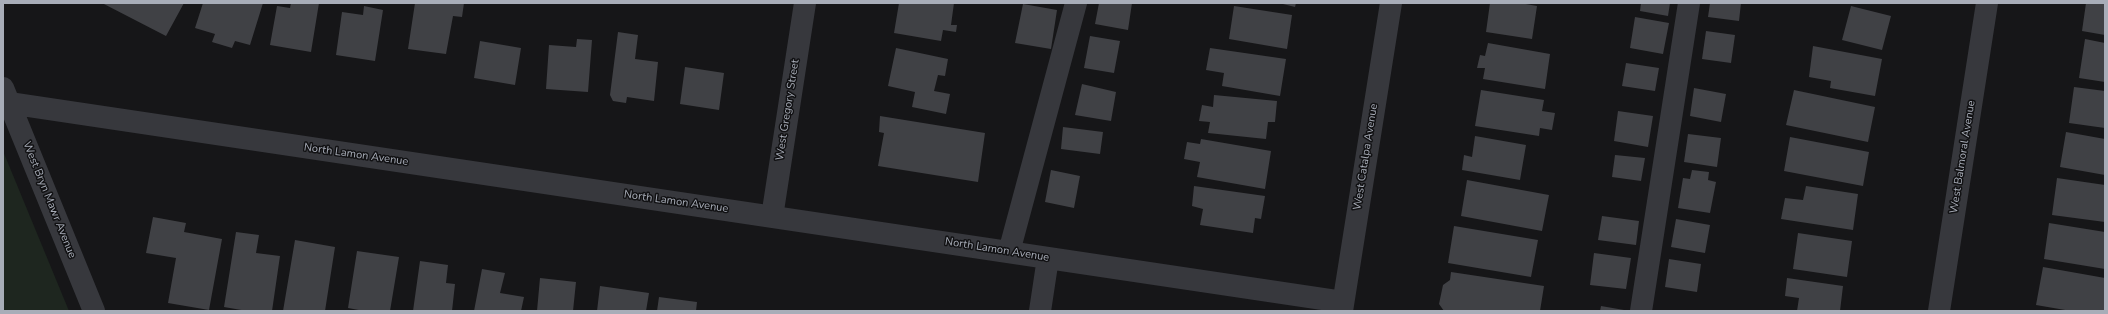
<!DOCTYPE html>
<style>
body{margin:0}
#map{position:relative;width:2108px;height:314px;overflow:hidden;background:#161618;font-family:"Nunito Sans",sans-serif}
canvas{display:block}
.frame{position:absolute;inset:0;border:4px solid #a8adb8;pointer-events:none}
</style>
<div id="map">
<canvas width="2108" height="314"></canvas>
<div class="frame"></div>
</div>
<script>
const ctx = document.querySelector('canvas').getContext('2d');
ctx.lineJoin = 'round';
function paint(path, color) {
  ctx.fillStyle = color;
  ctx.fill(path, 'evenodd');
}
function trace(path, color, width, dash) {
  ctx.strokeStyle = color;
  ctx.lineWidth = width;
  ctx.lineCap = dash ? 'butt' : 'round';
  ctx.setLineDash(dash || []);
  ctx.stroke(path);
}
function write(font, color, halo, rows, align = 'center') {
  ctx.font = font + ' "Nunito Sans",sans-serif';
  ctx.lineWidth = 3;
  ctx.setLineDash([]);
  ctx.textBaseline = 'middle';
  ctx.strokeStyle = halo;
  ctx.fillStyle = color;
  for (const [text, x, y, turn = 0] of rows) {
    ctx.save();
    ctx.translate(x, y);
    ctx.rotate((+turn || 0) * Math.PI / 180);
    ctx.textAlign = isNaN(turn) ? turn : align;
    if (halo) ctx.strokeText(text, 0, 0);
    ctx.fillText(text, 0, 0);
    ctx.restore();
  }
}
paint(new Path2D(`
 M3,151L69,311H3Z`), '#1e261f');
paint(new Path2D(`
 M102,3H184L166,36Z
 M203,3H263L250,45L235,41L232,48L212,42L215,34L195,28Z
 M291,3H319L311,52L270,45L277,6L290,8Z
 M415,3H464L462,17L453,16L446,54L408,49Z
 M899,3H954L951,25H957L956,32L943,30L941,41L894,33Z
 M1099,3H1132L1128,30L1095,24Z
 M1279,3H1296L1295,7Z
 M1490,3H1520L1537,6L1532,39L1486,32Z
 M1641,3H1670L1668,16L1640,11Z
 M1710,3H1741L1739,21L1708,17Z
 M2086,3H2105V35L2082,31Z
 M1023,4L1057,10L1051,49L1015,43Z
 M364,6L383,10L375,61L336,55L342,12L363,15Z
 M1234,6L1292,15L1287,49L1229,39Z
 M1851,6L1891,16L1882,50L1842,40Z
 M1635,17L1669,23L1663,54L1630,48Z
 M1706,31L1735,35L1731,63L1702,59Z
 M618,32L638,35L635,59L658,62L654,101L627,97L626,103L613,101L610,95Z
 M1090,36L1120,41L1114,73L1084,68Z
 M577,39L592,40L588,92L546,89L549,45L576,47Z
 M2085,39L2105,43V82L2079,78Z
 M480,41L521,48L515,85L474,78Z
 M1488,43L1550,54L1545,89L1483,79L1485,68H1477L1480,55L1485,56Z
 M1813,46L1882,59L1875,96L1830,88L1831,81L1809,77Z
 M896,48L948,59L945,76L938,75L934,91L950,94L946,114L912,107L915,92L888,86Z
 M1210,48L1286,59L1280,96L1222,86L1224,73L1206,70Z
 M1626,63L1659,68L1655,91L1622,86Z
 M685,67L724,73L719,110L680,104Z
 M1082,84L1116,92L1111,121L1075,115Z
 M2074,87L2105,91V128L2069,123Z
 M1694,88L1726,94L1721,122L1690,116Z
 M1481,90L1544,100L1542,111L1555,113L1552,130L1540,128L1539,136L1475,126Z
 M1794,90L1875,107L1868,142L1786,125Z
 M1214,95L1277,101L1275,122H1268L1266,139L1208,133L1210,122L1199,121L1202,105L1213,107Z
 M1618,111L1653,116L1648,147L1614,141Z
 M880,116L985,133L978,182L878,166L884,133L879,132Z
 M1063,127L1103,132L1100,154L1061,149Z
 M2066,132L2105,139V175L2060,167Z
 M1688,134L1721,138L1717,167L1684,162Z
 M1475,136L1526,145L1520,180L1462,170L1464,155L1472,157Z
 M1790,137L1869,152L1863,186L1784,171Z
 M1201,139L1271,151L1265,189L1197,177L1200,162L1184,159L1187,142L1200,144Z
 M1615,155L1645,158L1641,181L1612,177Z
 M1051,170L1080,176L1074,208L1045,202Z
 M1692,170L1709,172L1708,180L1716,182L1710,213L1678,208L1683,178L1690,179Z
 M2057,178L2105,185V222L2052,215Z
 M1467,180L1549,195L1542,231L1461,216Z
 M1194,186L1265,196L1261,219L1255,218L1253,233L1200,225L1203,209L1192,206Z
 M1806,186L1858,194L1853,230L1781,219L1785,198L1803,200Z
 M1602,216L1639,221L1636,245L1598,240Z
 M153,217L186,223L184,232L222,239L209,310L168,303L176,258L146,253Z
 M1676,219L1710,225L1705,253L1671,247Z
 M2049,223L2105,232V269L2044,259Z
 M1454,226L1538,240L1531,277L1448,263Z
 M236,232L259,235L256,253L280,256L272,311H247L224,307Z
 M1798,233L1852,241L1847,277L1793,269Z
 M295,240L335,247L325,311H283Z
 M357,251L399,257L390,311H364L348,308Z
 M1594,253L1631,258L1626,289L1590,285Z
 M1669,259L1701,264L1697,292L1665,287Z
 M420,261L448,265L446,283L455,284L452,311H413Z
 M2043,267L2105,278V311H2071L2036,305Z
 M482,269L505,273L500,293L524,297L521,311H474Z
 M1451,272L1544,286L1540,311H1444L1439,304L1443,285L1450,280Z
 M540,278L576,282L573,311H537Z
 M1787,278L1843,286L1840,311H1797L1799,298L1785,296Z
 M600,286L649,293L646,311H597Z
 M659,297L697,302L696,311H657Z
 M1601,306L1624,310V311H1600Z`), '#404145');
trace(new Path2D(`
 M3,88L94,311
 M9,103L1343,302
 M772,217L805,3
 M1009,252L1076,3
 M1040,311L1048,258
 M1342,311L1391,3
 M1641,311L1689,3
 M1939,311L1987,3`), '#37383d', 22);
write('11px', '#a8adb8', '#111113', [
 ["West Gregory Street",788,110,-81],
 ["North Lamon Avenue",356,155,8],
 ["West Catalpa Avenue",1366,157,-81],
 ["West Balmoral Avenue",1963,157,-81],
 ["West Bryn Mawr Avenue",49,200,68],
 ["North Lamon Avenue",676,202,8],
 ["North Lamon Avenue",997,250,9]
]);
</script>
